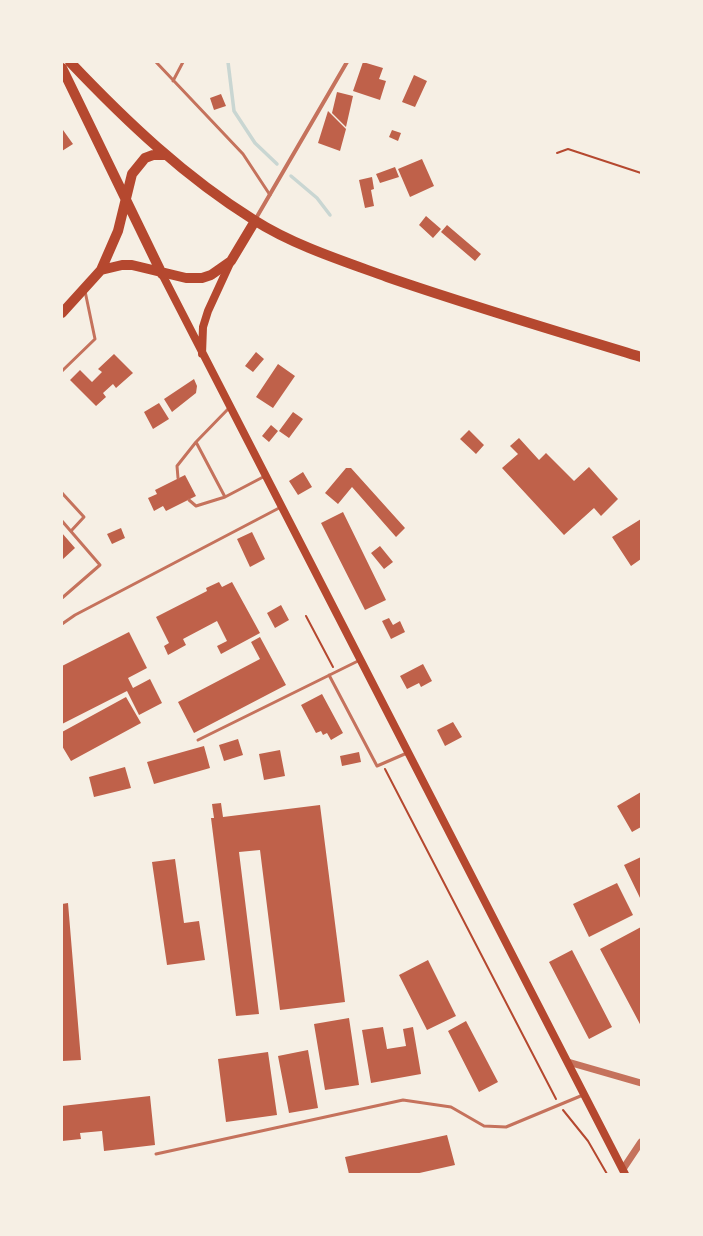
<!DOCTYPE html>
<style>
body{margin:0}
#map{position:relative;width:703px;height:1236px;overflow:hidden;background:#f6efe4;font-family:"Golos Text",sans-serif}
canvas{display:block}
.frame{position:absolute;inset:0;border:63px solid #f6efe4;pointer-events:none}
</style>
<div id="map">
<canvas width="703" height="1236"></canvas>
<div class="frame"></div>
</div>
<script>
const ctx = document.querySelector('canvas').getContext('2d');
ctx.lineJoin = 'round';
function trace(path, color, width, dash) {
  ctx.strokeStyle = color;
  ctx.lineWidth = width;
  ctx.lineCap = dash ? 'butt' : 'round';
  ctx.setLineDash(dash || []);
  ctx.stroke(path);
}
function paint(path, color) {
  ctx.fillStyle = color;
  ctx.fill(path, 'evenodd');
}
trace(new Path2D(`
 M228,62L234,111L255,143L277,164
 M291,176L317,198L330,215`), '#c9d6d2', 3.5);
paint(new Path2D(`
 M363,62L383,68L379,79L386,81L380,100L353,91Z
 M414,75L427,81L415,107L402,102Z
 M337,92L353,96L346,127L332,113Z
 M221,94L226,106L214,110L210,98Z
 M328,111L346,129L340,151L318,143Z
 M62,130H63L73,144L62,151Z
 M392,130L401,133L398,141L389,137Z
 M422,159L434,186L410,197L398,169Z
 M395,167L399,177L380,183L376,174Z
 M372,177L374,189L371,190L374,206L365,208L359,180Z
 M426,216L441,229L433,238L419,225Z
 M447,225L481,254L475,261L441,232Z
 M256,352L264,359L253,372L245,366Z
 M114,354L133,373L116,388L113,384L103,393L106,397L96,406L70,380L80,370L92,382L102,372L98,369Z
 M278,364L295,376L273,408L256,397Z
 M194,379L197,386L196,393L172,412L164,399Z
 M159,403L169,419L153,429L144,412Z
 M293,412L303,419L289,438L279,431Z
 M271,425L278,431L269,442L262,436Z
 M469,430L484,445L476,454L460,439Z
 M519,438L539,460L546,453L574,481L589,467L618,499L601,516L594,508L564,535L502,468L518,454L510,446Z
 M346,468H351L405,528L396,537L352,487L338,504L325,493Z
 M303,472L312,487L298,495L289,481Z
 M185,475L196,496L166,511L163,506L154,511L148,498L157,494L155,490Z
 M343,512L386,600L365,610L321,523Z
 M641,519V559L631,566L612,537Z
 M121,528L125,538L112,544L107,534Z
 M252,532L265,559L250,567L237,539Z
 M62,533L75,548L62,560Z
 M380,546L393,562L384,569L371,553Z
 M219,582L222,587L232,582L260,633L221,654L217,646L227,641L217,621L183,639L186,645L168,655L164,646L169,643L156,617L207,591L206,588Z
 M281,605L289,620L275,628L267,613Z
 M389,618L393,625L400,621L405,632L391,639L382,621Z
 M129,632L147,668L128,678L133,688L150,679L162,703L139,715L127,691L62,724V666Z
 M260,637L286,685L194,733L178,702L260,659L251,642Z
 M423,664L432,681L421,687L419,683L407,689L400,676Z
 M322,694L343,733L331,740L327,733L323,735L321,731L316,733L301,705Z
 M126,697L141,723L71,761L62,746V732Z
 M453,722L462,737L445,746L437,730Z
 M238,739L243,755L224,761L219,745Z
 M204,746L210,768L154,784L147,762Z
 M280,750L285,776L264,780L259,754Z
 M359,752L361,762L342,766L340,756Z
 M125,767L131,788L94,797L89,777Z
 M641,792V827L632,832L617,806Z
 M221,803L223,817L320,805L345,1002L280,1010L260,850L239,852L259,1014L236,1016L211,818H214L212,804Z
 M641,857V900L624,865Z
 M175,859L184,923L199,921L205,960L167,965L152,862Z
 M617,883L633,915L589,937L573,904Z
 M68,903L81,1060L62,1061V904Z
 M641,927V1026L600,949Z
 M572,950L612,1027L589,1039L549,962Z
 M428,960L456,1016L427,1030L399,975Z
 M349,1018L359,1085L325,1090L314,1024Z
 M466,1021L498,1082L479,1092L448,1031Z
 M383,1027L387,1049L406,1046L403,1029L413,1027L421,1074L371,1083L362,1030Z
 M308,1050L318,1108L289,1113L278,1056Z
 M268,1052L277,1115L226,1122L218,1059Z
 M150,1096L155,1145L104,1151L102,1131L80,1133L81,1139L62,1141V1106Z
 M447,1135L455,1165L415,1174H349L345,1157Z`), '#bf614a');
trace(new Path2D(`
 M557,153L568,149L641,173
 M306,616L333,667
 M385,769L556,1099
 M563,1110L588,1141L607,1174`), '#b5482f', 2);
trace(new Path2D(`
 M156,62L243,154L270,195
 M173,81L183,62
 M62,371L95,339L85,291
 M229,408L196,442L225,497L265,476
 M178,478L177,466L196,442
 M62,493L84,517L71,531
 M189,500L196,506L225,497
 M62,521L100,565L62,598
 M62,624L75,615L281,507
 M329,675L377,766L407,753
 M198,740L360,660
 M156,1154L403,1100L451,1107L484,1126L506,1127L583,1095`), '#c5725c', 3);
trace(new Path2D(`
 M255,220L347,62`), '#c5725c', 4);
trace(new Path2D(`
 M568,1062L641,1083
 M623,1169L641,1142`), '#c5725c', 7);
trace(new Path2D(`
 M162,274L625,1174
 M202,354L203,327L208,311L231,261`), '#b5482f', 8);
trace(new Path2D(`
 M70,62C126,121 185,177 254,220C293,245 343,261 387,277C471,306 556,331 641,357
 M62,68L162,274
 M101,270L122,265H132L186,278H202L211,275L231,261L255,221
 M62,313L101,270L118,231L132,174L145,158L153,155H165`), '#b5482f', 10);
</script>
